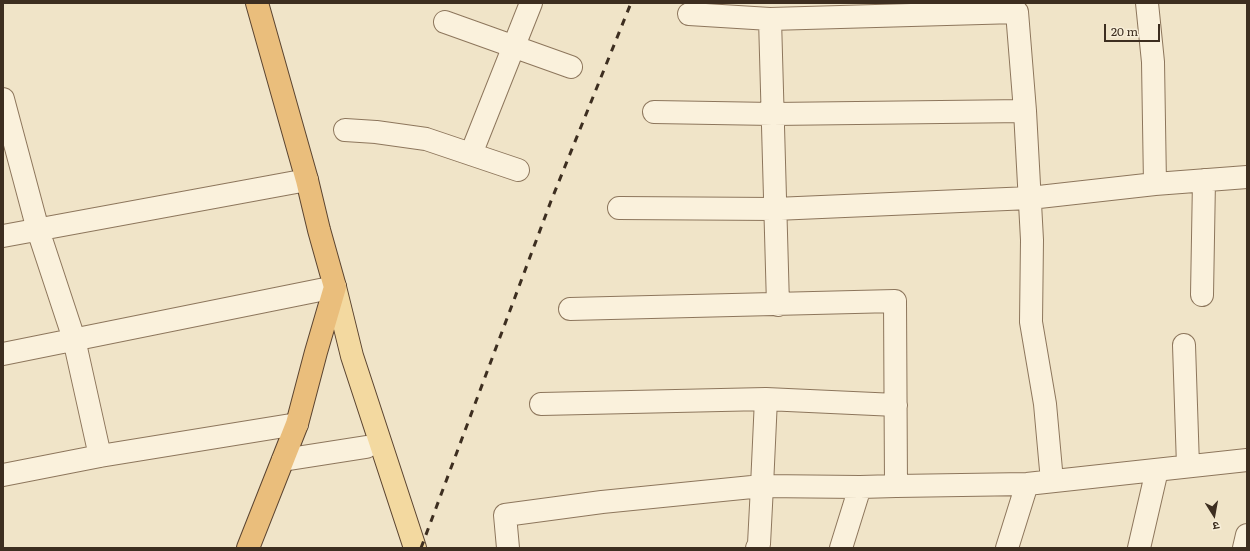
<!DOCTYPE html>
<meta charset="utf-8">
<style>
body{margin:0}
#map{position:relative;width:1250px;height:551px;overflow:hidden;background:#f0e4c8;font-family:Literata,"Noto Sans Devanagari",serif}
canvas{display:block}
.frame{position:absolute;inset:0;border:4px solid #3d2e20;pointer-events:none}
.north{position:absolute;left:1194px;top:495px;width:40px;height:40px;-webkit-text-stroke:3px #f7eed8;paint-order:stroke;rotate:169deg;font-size:11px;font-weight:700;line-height:16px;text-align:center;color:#3d2e20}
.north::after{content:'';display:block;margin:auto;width:14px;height:18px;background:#3d2e20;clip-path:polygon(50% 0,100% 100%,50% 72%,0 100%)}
.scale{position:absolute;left:1104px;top:24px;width:56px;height:18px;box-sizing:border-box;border:2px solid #3d2e20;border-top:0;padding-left:5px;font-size:12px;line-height:14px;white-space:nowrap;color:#3d2e20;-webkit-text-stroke:3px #f7eed8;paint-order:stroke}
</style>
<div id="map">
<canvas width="1250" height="551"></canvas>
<div class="frame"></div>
<div class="north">उ</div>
<div class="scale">20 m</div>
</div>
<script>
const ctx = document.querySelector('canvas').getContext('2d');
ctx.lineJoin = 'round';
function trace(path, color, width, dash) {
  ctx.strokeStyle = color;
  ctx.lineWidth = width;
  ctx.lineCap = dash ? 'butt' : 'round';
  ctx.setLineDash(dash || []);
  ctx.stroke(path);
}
const minor = new Path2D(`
 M1147,3L1153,62L1155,184
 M689,14L770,19L1017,12L1025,111L1032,240L1031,322L1045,404L1052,481
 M770,19L778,305
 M445,22L571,67
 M3,99L38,230L74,339L100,456
 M654,112L773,114L1025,111
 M345,130L376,132L426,139L518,170
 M471,154L531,3
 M619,208L775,209L1030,198L1155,184L1247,177
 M3,236L307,180
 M1202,295L1204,180
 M570,309L895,301L896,486
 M1184,345L1188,466
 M3,354L335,287
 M541,404L766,399L896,405
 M283,460L366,447
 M3,475L100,456L297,424
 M508,548L505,515L602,502L762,486L766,399
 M757,548L759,544L762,486L860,487L896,486L1027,484L1247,460
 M841,548L860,487
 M1007,548L1027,484
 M1139,548L1157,470
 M1244,548L1247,535`);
const primary = new Path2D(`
 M335,287L352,356L415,548`);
const trunk = new Path2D(`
 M248,548L297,424L316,352L335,287L319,230L307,180L257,3`);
trace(minor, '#8d765c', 24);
trace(primary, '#5b4430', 24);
trace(trunk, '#5b4430', 24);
trace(minor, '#faf1dc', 22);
trace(primary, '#f3d9a0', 22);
trace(trunk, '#eabe7c', 22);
trace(new Path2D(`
 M421,548L551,201L631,3`), '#3d2e20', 3, [7, 7]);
</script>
